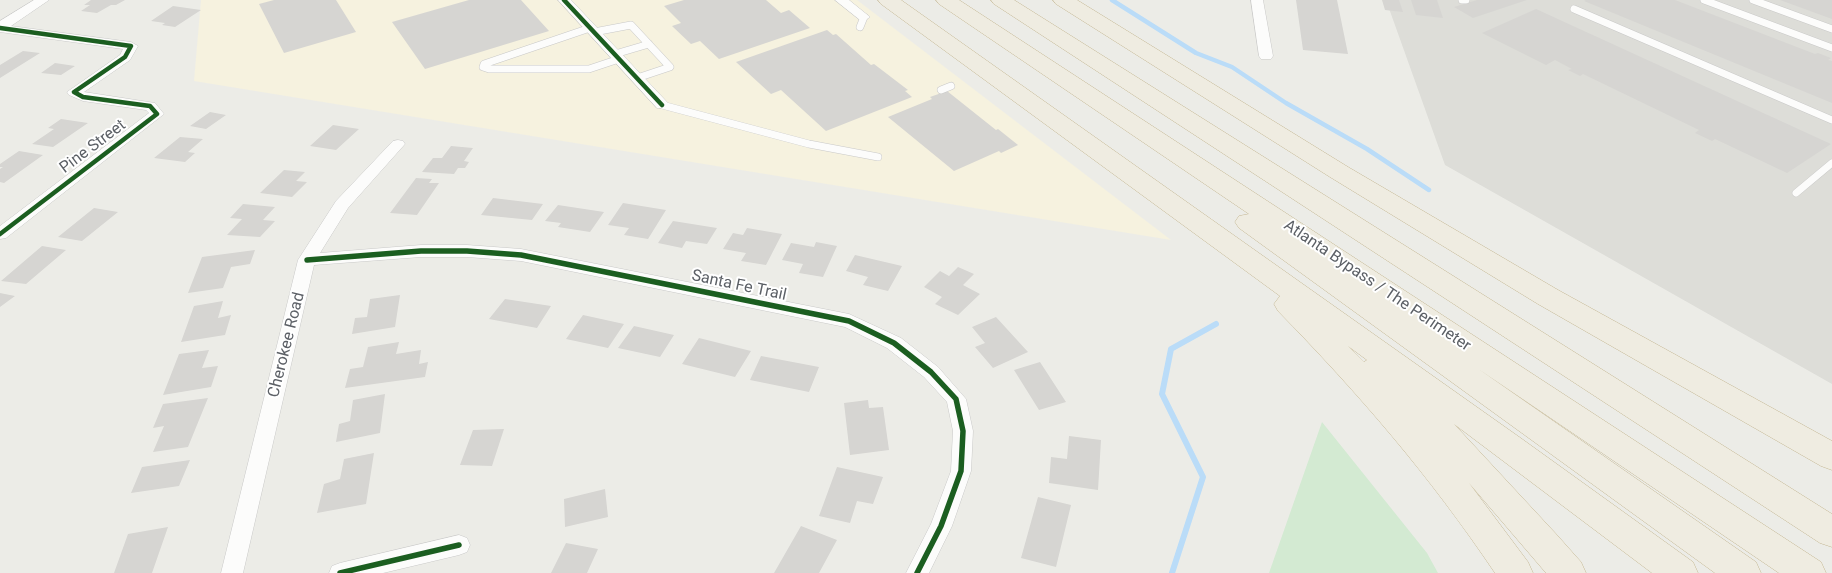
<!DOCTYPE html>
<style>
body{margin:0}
canvas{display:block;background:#ecece7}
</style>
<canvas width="1832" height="573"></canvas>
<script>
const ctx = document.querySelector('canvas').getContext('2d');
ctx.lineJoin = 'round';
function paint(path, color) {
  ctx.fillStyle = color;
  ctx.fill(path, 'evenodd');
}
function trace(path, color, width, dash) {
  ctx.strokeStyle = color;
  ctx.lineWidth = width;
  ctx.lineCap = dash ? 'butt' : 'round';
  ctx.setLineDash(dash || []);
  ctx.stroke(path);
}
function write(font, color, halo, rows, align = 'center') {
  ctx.font = font + ' Roboto,sans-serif';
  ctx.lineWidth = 4;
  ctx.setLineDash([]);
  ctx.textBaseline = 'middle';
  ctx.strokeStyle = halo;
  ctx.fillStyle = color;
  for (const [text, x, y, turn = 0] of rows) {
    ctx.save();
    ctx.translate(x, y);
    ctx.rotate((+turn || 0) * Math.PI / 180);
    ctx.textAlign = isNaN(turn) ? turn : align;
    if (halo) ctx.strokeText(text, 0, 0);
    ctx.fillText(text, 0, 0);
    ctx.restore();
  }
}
paint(new Path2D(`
 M201,0H857L1171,240L194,81Z`), '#f6f2df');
paint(new Path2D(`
 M1386,0H1832V384L1445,165Z`), '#ddddd8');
paint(new Path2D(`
 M1322,422L1427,553L1438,573H1269Z`), '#d3ead2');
trace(new Path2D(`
 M1112,0L1196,53L1232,67L1286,103L1367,149L1429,190`), '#badcf8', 4.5);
trace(new Path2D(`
 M1172,573L1203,477L1162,394L1171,349L1216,324`), '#badcf8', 6);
paint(new Path2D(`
 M91,0H125L116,5H111L97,13L81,11L90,5H84Z
 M274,0H336L356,32L284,53L259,4Z
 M469,0H521L549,31L425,69L392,22Z
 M684,0H766L781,13L789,10L810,28L719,59L700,41L691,44L672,26L681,23L664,6Z
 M1296,0H1337L1348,54L1303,50Z
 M1382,0H1399L1403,12L1385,10Z
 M1411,0H1437L1443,18L1416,15Z
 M1477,0H1527L1473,18L1454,7Z
 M1586,0H1675L1815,54L1818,53L1831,58L1828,60L1832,61V103L1584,1Z
 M1780,0H1832V19Z
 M173,6L201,10L175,27L162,25L165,23L151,21Z
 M1536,9L1831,144L1787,173L1715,139L1712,141L1695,133L1699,130L1583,74L1580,76L1568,70L1572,69L1555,60L1546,65L1482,33Z
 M827,30L833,35L836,34L871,65L874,64L908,90L905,91L912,97L826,131L781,90L771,94L736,62Z
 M23,51L40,53L0,78V65Z
 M55,63L75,66L61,75L41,73Z
 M947,91L996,130L998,129L1018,145L1001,153L999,151L954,171L888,117L932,99L930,97Z
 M210,112L226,115L206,129L190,126Z
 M61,119L88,123L53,147L32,144L54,129L48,128Z
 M333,125L359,129L336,150L310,146Z
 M180,137L203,139L188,152L195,153L185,162L154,158Z
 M451,146L473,148L464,161L469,162L465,168H458L454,174L422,172L433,158H442Z
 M19,151L43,155L4,183L0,182V169L3,167H0V164Z
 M284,170L305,172L296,181L307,182L292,197L260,193Z
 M416,178L432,179L429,183H439L417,215L390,213Z
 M493,198L543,204L532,220L481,215Z
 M623,203L666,210L648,239L624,235L629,228L608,225Z
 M243,204L275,207L263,220L275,221L260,237L227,235L242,219L230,218Z
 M558,205L604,212L590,232L558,227L561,223L545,221Z
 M94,208L118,212L82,241L58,237Z
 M673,221L717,228L707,244L686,241L682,248L658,243Z
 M747,228L782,234L766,265L741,261L746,253L723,249L733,233L743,235Z
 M816,242L837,246L823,277L799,273L803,264L782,260L791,243L814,247Z
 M42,246L66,250L26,284L1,281Z
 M255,250L250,264L231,267L223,288L188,293L202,257Z
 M855,255L902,266L888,291L863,285L868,277L846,271Z
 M958,267L974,274L963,285L980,294L958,315L935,304L942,297L924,287L940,271L949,276Z
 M0,293L15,296L0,307Z
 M400,295L395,327L352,334L355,318L367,317L370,299Z
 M505,299L551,306L537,328L489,319Z
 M223,301L218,318L231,315L225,335L181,342L194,306Z
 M583,315L624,324L608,348L566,339Z
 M996,317L1028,352L993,368L975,347L985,343L972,327Z
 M634,326L674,335L660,357L618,348Z
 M699,338L751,351L735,377L682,364Z
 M399,342L396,354L421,350L419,364L428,362L425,377L345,388L350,369L363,367L368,347Z
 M209,350L202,368L218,366L211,387L163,395L179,354Z
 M761,356L819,367L809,392L750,380Z
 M1040,362L1066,402L1039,410L1014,370Z
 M385,394L380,433L336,442L339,424L350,421L353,400Z
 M208,398L188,447L153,452L164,426L153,428L163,404Z
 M868,400L869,408L883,407L889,450L850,455L844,403Z
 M504,429L492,466L460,465L473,430Z
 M1069,436L1101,440L1098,490L1049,483L1051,457L1067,459Z
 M374,453L366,504L317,513L324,484L340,479L344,459Z
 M190,460L179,486L131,493L142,467Z
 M837,467L883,477L873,504L857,501L850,523L819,516Z
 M605,489L608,517L565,527L564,499Z
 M1038,497L1071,505L1056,567L1021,558Z
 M801,526L837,540L819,573H774Z
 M168,527L152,573H114L128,534Z
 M566,543L598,549L587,573H551Z`), '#d6d5d2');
const service = new Path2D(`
 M1462,0H1466
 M1704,0L1832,48
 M1753,0L1832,29
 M1574,9L1832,120
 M860,27L864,17
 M590,28L484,64L483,67L489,69H589L619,59
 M594,32L631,25L670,67L637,78
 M615,54L649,44
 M941,90L951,86
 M662,105L809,144L878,157
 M1796,193L1832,163`);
const minor = new Path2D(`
 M34,0H49L11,26L131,42L138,46L130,60L84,92L155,103L164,114L6,238L0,239V226L149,113L146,110L83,101L69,95L67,92L120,55L123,49L0,32V21Z
 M558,0H571L667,102L669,105L667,108H657Z
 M835,0H849L870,17L864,21L860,20Z
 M1251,0H1263L1273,56L1271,59H1261L1259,56Z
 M398,140L403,141L405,144L348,208L320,253L421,245H467L521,249L849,314L901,338L938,367L966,399L973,431L971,471L952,526L929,573H906L931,524L951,471L953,431L947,402L924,377L887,348L845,327L521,261L467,257H421L314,265L243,573H221L298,260L336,201L393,141Z
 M459,535L467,538L470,545L467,552L459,555L383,573H329L332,566L340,563Z`);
const motorway = new Path2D(`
 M878,0H901L1522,439L1693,562L1698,573H1652L1454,424L1557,535L1581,562L1586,573H1546L1469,483L1528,562L1533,573H1495C1429,475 1360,395 1278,311L1274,304L1280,296L881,4ZM1348,346L1367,360L1364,362Z
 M936,0H959L1821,562L1826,573H1779L1477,368L1756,562L1761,573H1715L1239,228L1235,222L1239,216L1249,214L939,4Z
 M991,0H1014L1832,514V547L1820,543L994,4Z
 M1053,0H1077L1348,167L1558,290L1832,441V470L1821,466L1538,304L1330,177L1056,4Z`);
trace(service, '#c9c9c8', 8);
trace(minor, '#c9c9c8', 1);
trace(motorway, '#c4b793', 1);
trace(service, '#fcfcfb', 7);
paint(minor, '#fcfcfb');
paint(motorway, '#efece1');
trace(new Path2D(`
 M564,0L662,105
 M0,28L131,46L125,57L74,92L83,97L150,106L157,114L0,234`), '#1b5e20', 4.5);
trace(new Path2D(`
 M307,260L421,251H467L521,255L849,321L894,343L931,372L956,399L963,431L961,471L941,526L917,573
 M340,573L459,545`), '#1b5e20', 5.5);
write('16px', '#5c6066', '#fff', [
 ["Pine Street",93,147,-37],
 ["Santa Fe Trail",739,286,12],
 ["Atlanta Bypass / The Perimeter",1377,286,34],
 ["Cherokee Road",287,345,-76]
]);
</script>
